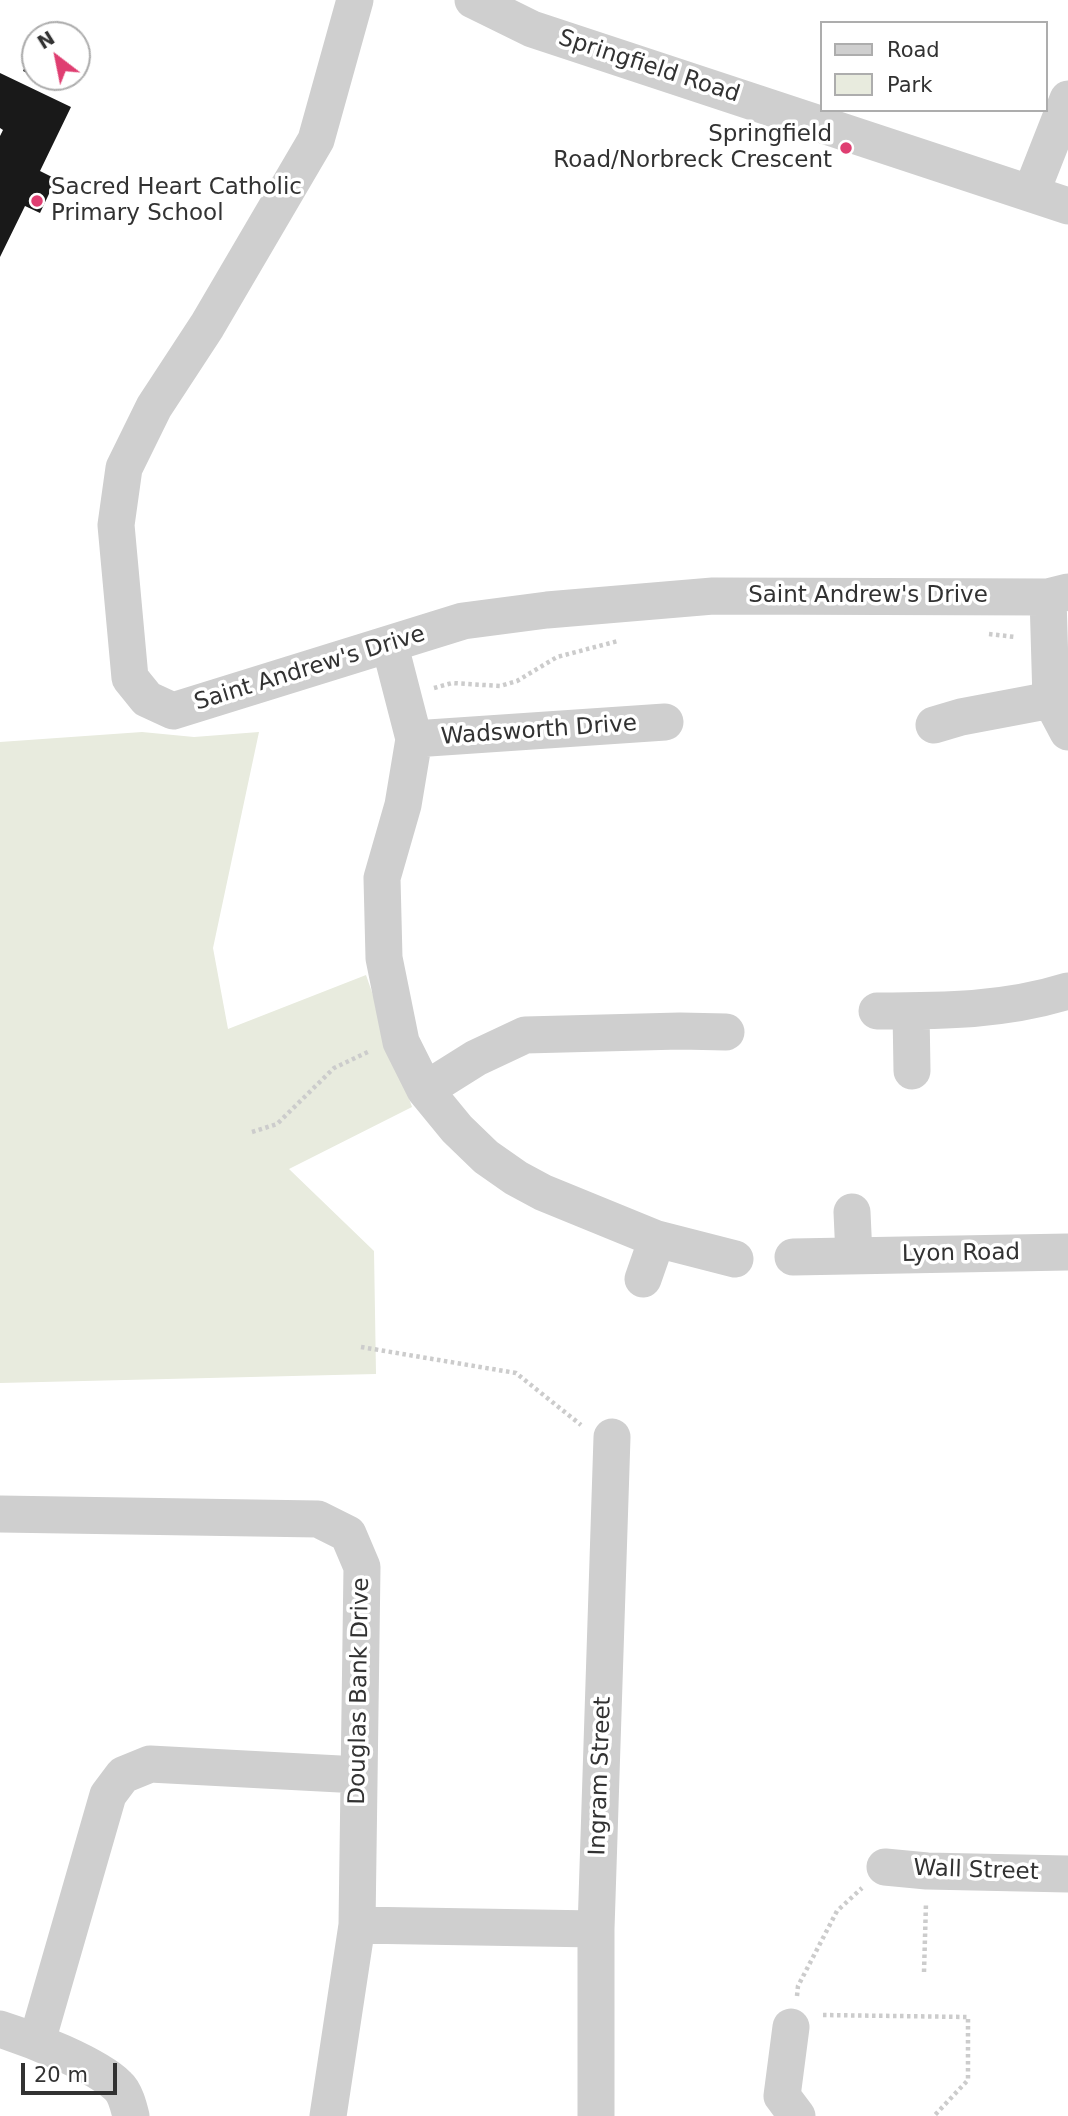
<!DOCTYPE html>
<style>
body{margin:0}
#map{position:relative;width:1068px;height:2116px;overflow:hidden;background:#fff;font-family:"DejaVu Sans",sans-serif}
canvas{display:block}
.legend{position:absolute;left:820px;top:21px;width:228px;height:91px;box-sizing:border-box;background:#fff;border:2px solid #adadad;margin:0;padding:9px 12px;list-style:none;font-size:21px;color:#323232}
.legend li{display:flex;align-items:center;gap:14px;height:35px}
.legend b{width:35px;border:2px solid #adadad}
.north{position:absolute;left:21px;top:21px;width:70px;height:70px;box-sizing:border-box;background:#fff;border:2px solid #adadad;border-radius:50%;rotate:328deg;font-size:19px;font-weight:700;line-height:28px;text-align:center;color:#323232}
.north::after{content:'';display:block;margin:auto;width:24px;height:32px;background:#df3e71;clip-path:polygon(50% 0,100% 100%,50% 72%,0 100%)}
.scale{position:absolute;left:21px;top:2063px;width:96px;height:32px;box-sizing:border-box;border:4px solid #323232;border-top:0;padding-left:9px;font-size:21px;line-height:24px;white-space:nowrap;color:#323232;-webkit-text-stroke:5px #fff;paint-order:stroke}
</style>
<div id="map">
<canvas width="1068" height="2116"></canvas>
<ul class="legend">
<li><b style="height:9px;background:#cfcfcf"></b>Road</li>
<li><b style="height:19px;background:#e8ebde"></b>Park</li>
</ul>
<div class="north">N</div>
<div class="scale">20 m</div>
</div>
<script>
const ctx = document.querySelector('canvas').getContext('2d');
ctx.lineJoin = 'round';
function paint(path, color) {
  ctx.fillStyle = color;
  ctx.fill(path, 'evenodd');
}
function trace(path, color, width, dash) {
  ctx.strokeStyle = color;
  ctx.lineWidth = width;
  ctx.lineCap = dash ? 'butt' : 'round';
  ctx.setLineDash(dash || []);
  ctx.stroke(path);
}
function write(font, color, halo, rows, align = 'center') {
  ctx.font = font + ' "DejaVu Sans",sans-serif';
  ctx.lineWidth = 7;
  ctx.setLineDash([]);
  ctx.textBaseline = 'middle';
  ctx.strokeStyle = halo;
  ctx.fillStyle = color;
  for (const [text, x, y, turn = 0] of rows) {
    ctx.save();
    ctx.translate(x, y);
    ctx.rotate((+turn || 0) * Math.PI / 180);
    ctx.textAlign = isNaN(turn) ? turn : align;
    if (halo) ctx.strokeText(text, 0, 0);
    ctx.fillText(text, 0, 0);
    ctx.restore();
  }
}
paint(new Path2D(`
 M142,732L194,737L259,732L213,948L228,1029L366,975L412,1107L289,1169L374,1251L376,1374L0,1383V742Z`), '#e8ebde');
paint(new Path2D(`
 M29,57L35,60V77L23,71Z
 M0,73L71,107L40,171L56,179L40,213L25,206L0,257V136L3,130L0,128Z`), '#191919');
trace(new Path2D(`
 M989,634L1015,637
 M434,688L452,683L500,686L517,681L557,657L618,641
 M252,1132L277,1124L334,1068L370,1051
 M361,1347L516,1373L581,1425
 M924,1972L926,1903
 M797,1996L798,1986L837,1911L862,1888
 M823,2015L968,2017V2080L934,2116`), '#ccc', 4.5, [3.5, 3.5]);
trace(new Path2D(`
 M355,0L316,140L207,326L154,407L124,468L116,525L130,678L147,699L173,711L463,621L547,610L713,596L1048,597L1068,592
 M473,0L532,29L1068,206
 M1031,193L1068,99
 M1048,597L1051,700L1068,732
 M390,646L414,739L403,805L382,878L384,958L401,1042L425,1090L457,1129L486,1157L516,1178L542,1192L657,1239L735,1259
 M934,725L961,717L1051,700
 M414,739L665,722
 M877,1011C943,1011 1004,1011 1068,991
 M911,1011L912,1071
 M425,1090L476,1058L525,1035L680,1031L726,1032
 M852,1212L854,1256
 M793,1257L1068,1252
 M643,1279L657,1239
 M0,1514L318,1519L348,1534L362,1567L357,1925L328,2116
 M885,1867L927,1871L1068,1874
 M357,1925L596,1929
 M791,2027L782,2096L797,2116
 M0,2029C31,2039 96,2064 118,2086C125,2092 129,2108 131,2116
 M37,2041L108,1795L123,1775L150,1764L359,1775
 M596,2116V1929L612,1437`), '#cfcfcf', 37);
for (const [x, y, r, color] of [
 [846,148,7,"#df3e71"],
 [37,201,7,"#df3e71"]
]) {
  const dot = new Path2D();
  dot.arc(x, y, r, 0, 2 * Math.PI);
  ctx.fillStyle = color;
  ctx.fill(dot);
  trace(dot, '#fff', 2.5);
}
write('23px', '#323232', '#fff', [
 ["Springfield Road",649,67,18],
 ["Saint Andrew's Drive",868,596],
 ["Saint Andrew's Drive",310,669,-17],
 ["Wadsworth Drive",539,731,-4],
 ["Lyon Road",961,1254,-1],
 ["Douglas Bank Drive",360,1691,-89],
 ["Ingram Street",601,1776,-88],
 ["Wall Street",976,1871,2]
]);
write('23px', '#323232', '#fff', [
 ["Springfield",832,135],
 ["Road/Norbreck Crescent",832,161],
 ["Sacred Heart Catholic",51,188,"left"],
 ["Primary School",51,214,"left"]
], 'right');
</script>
